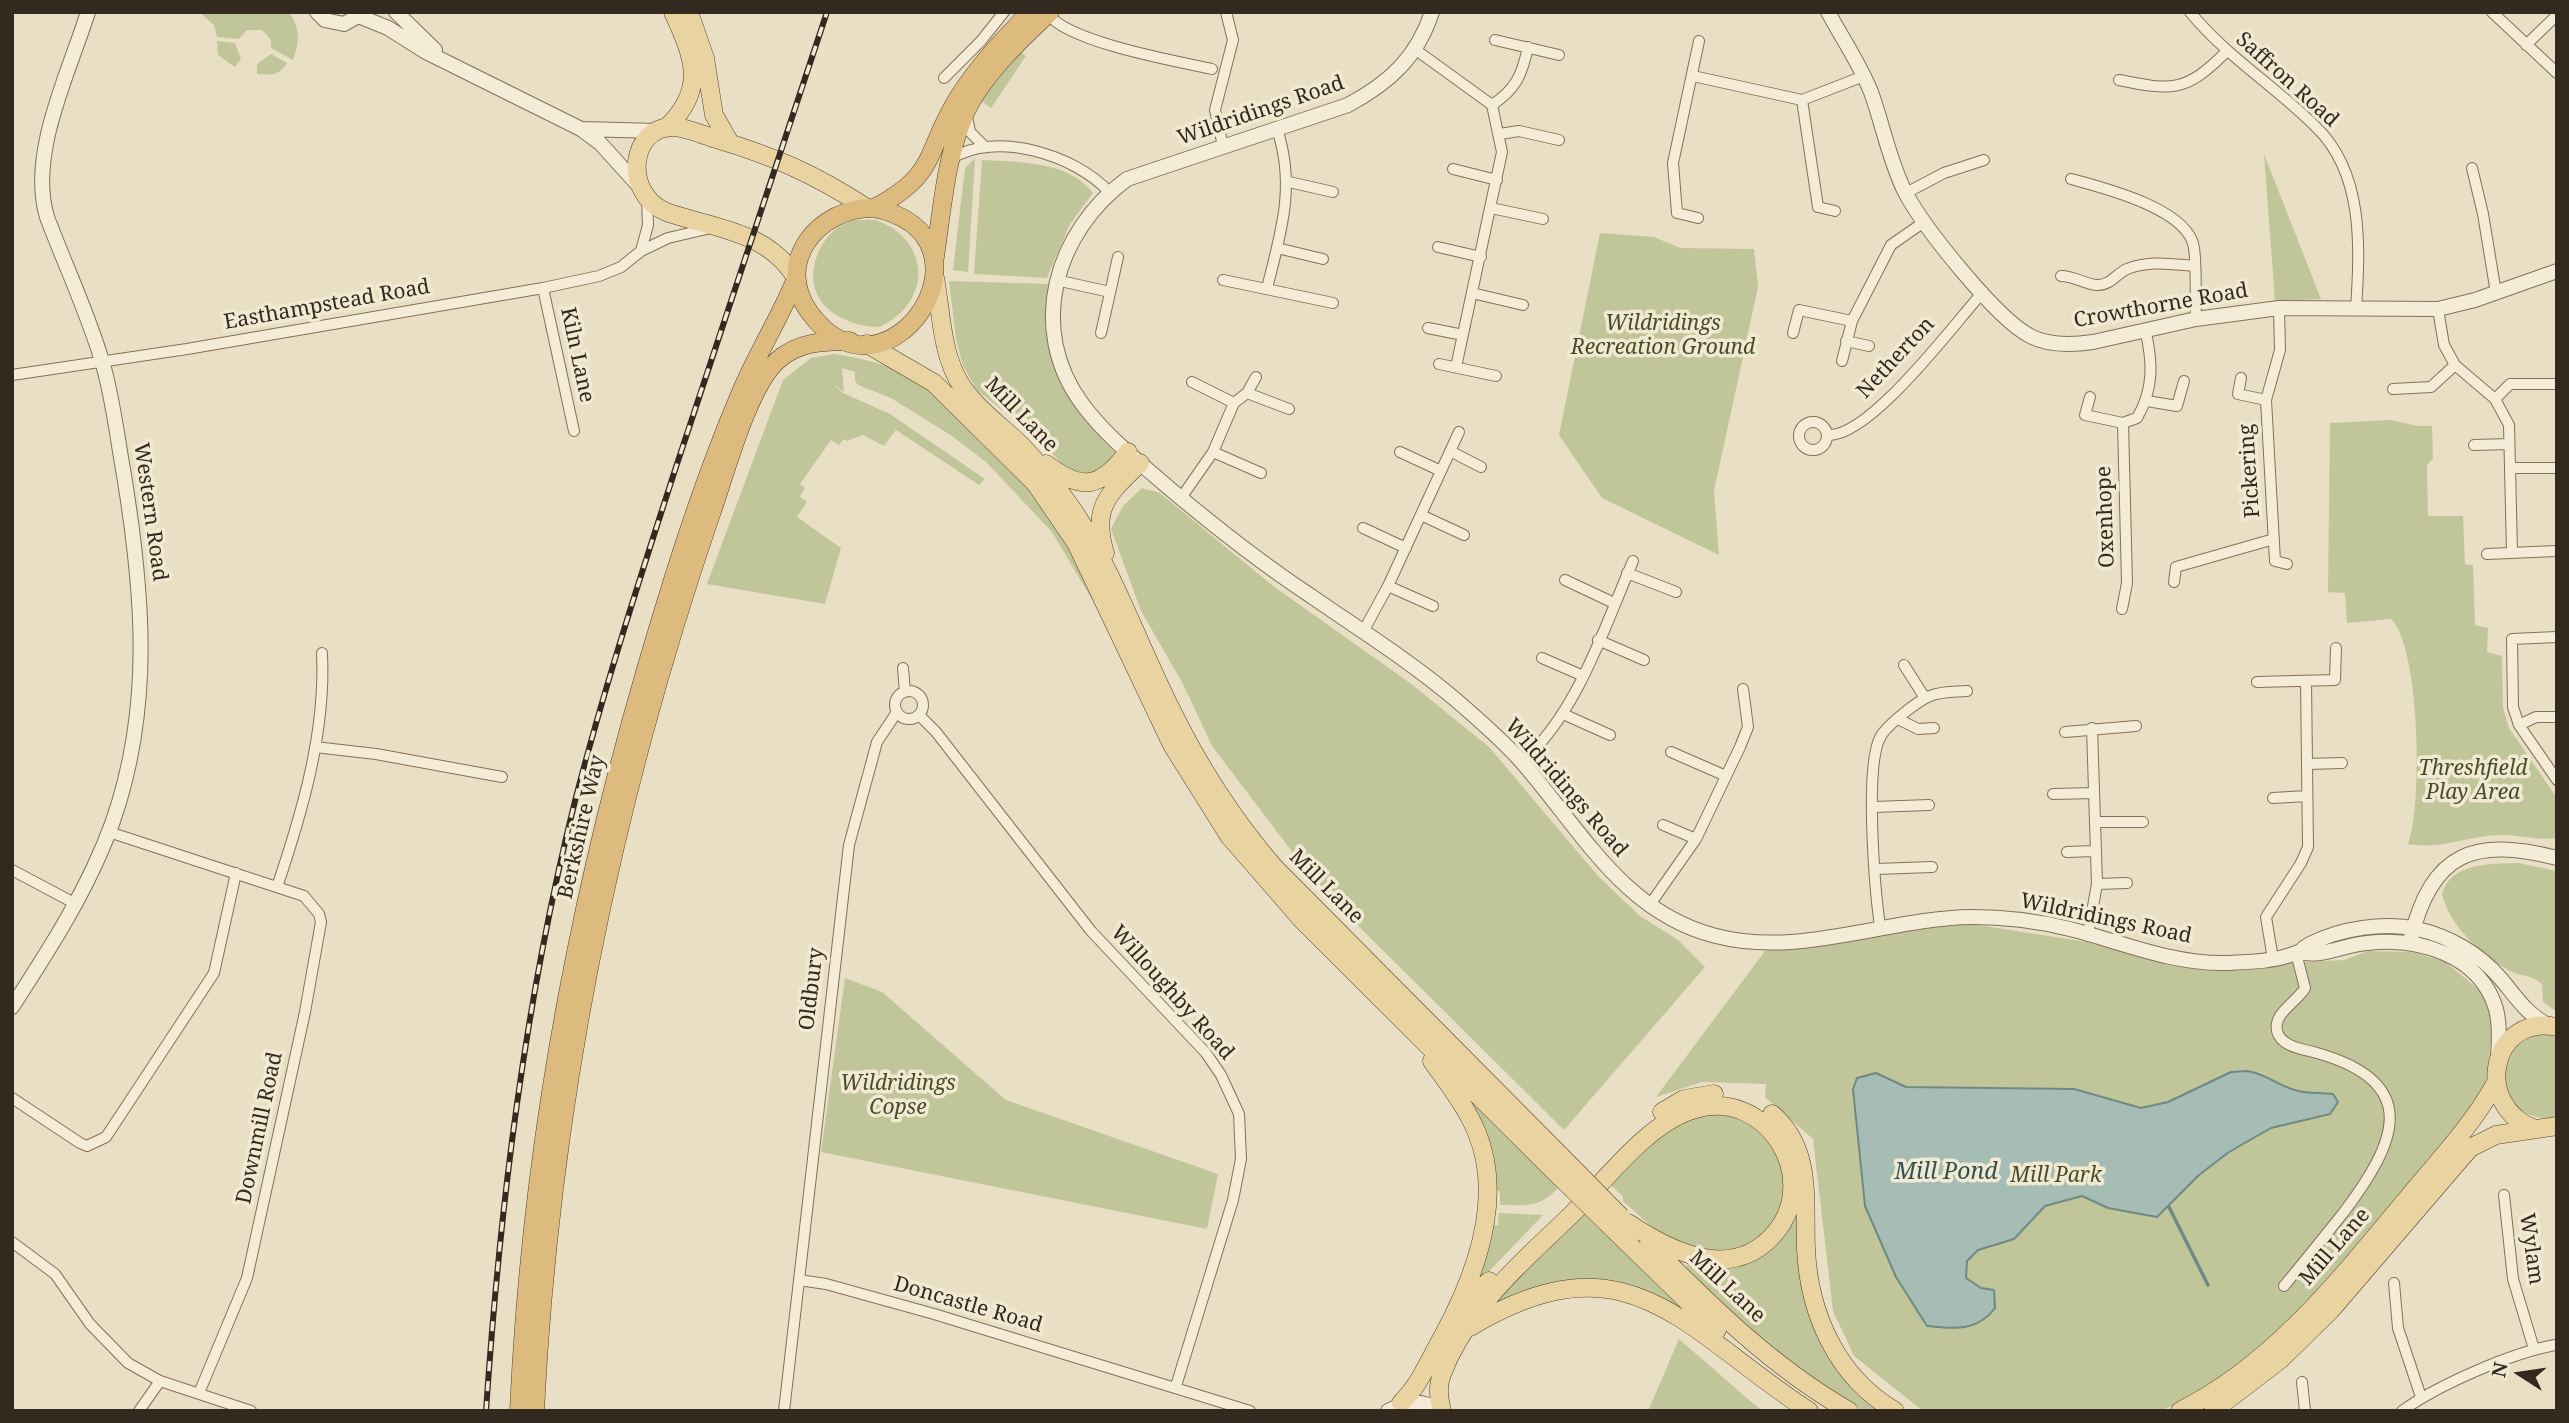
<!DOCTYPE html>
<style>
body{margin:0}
#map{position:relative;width:2569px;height:1423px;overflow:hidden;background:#e9dfc4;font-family:"Noto Serif",serif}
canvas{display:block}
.frame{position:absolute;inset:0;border:14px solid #34291f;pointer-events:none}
.north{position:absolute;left:2485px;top:1339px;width:70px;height:70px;-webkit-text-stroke:5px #f2e9d3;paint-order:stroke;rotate:282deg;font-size:19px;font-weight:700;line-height:28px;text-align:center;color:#34291f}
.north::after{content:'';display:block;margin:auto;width:24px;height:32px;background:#34291f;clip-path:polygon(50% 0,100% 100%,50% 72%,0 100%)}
</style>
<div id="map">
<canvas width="2569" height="1423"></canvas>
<div class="frame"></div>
<div class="north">N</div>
</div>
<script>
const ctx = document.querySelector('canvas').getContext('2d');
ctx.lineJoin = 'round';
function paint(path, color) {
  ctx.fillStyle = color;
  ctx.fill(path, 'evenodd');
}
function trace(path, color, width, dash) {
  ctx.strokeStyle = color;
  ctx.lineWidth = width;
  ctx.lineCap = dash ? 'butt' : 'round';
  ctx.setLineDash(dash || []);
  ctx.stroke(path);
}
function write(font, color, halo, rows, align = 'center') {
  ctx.font = font + ' "Noto Serif",serif';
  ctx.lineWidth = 7;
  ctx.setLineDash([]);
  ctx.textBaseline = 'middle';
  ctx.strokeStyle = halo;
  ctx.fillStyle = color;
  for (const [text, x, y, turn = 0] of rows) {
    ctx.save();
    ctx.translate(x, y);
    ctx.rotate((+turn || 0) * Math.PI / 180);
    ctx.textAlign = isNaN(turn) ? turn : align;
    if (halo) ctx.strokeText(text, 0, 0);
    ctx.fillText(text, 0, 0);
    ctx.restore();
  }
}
paint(new Path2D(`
 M199,12L290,13C300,30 300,41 293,60L271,48V40L262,30H247L239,39L217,37L214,25Z
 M217,41L235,43L241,59L235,67L218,55Z
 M1018,50L1026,56L991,108L981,101Z
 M271,54L287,63C280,76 270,75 257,74V64Z
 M2264,154L2321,299L2275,301Z
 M975,158L968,272L953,270L965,168Z
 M982,160C1019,162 1069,161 1093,193L1070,224L1047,278L974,274Z
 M876,220C931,240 933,303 879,327C835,326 796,295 821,247C827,236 836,226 849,222C856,219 868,220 876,220Z
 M1600,233L1654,237L1680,248L1754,249L1758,287L1714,491L1719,555L1602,498L1559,435Z
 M949,281L1050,284L1049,326L1092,424L1118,455L1097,477L1071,475L1044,444L977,390L963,366L956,339Z
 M834,354C861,358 885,364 911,376C948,394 1037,489 1058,525C1074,553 1086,584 1100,613L1052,532L986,462L952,436L891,398L858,385L855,381V372L842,368L844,392L833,384L843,393L890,414L985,479L979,485L896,430L884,446L863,435L847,441L844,439L839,445L831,440L800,484L805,488L800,497L807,502L797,517L841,548L825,604L707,584L783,380L811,358Z
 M2391,420L2417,426H2432L2433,458L2427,465L2428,516H2463L2465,564L2473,565L2475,625L2488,628L2487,652L2502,656L2503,708L2509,728L2557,798V838C2538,841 2521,835 2501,835C2468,835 2445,850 2408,844C2423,807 2420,646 2391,619L2347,623L2345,593L2328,592L2330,423Z
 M1142,488L1160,493L1273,586L1410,683L1489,747L1598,876L1640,916L1678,940L1705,967L1564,1130L1318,886L1212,746L1183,684L1141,611L1111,529L1123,506Z
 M2518,863L2557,871V1012L2543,1002L2542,984C2527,972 2522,978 2508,970C2480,954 2450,926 2442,894C2451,862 2491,864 2518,863Z
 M1971,924L2087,942L2191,968L2344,960L2368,951L2412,952L2444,961L2482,992L2490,1009L2493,1027L2485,1092L2337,1270L2278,1334L2192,1397L2160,1411H1923L1854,1356L1833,1311L1813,1139L1765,1097L1766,1084L1702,1082L1656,1097L1765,951L1885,932Z
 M845,978L882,992L1006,1100L1218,1174L1207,1229L821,1152Z
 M2547,1034L2557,1036V1118C2500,1124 2487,1058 2525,1037C2531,1034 2541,1034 2547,1034Z
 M1445,1071L1558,1188C1538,1209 1527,1205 1500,1205V1191L1492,1190Z
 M1702,1097C1728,1095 1752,1101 1772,1118C1821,1162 1795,1233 1805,1290C1812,1334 1839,1385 1877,1411C1820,1411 1724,1307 1686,1267L1688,1263C1711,1269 1739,1266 1760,1252C1856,1184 1755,1029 1639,1138L1638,1135C1657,1117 1677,1103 1702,1097Z
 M1698,1111L1749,1117L1787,1167L1778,1220L1753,1245L1711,1256L1661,1235L1623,1201V1197L1609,1183L1652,1140Z
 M1583,1212L1600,1230L1602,1228L1695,1320L1609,1286L1483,1313Z
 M1499,1213L1543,1215L1476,1285L1491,1225H1498Z
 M1679,1339L1756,1406L1764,1411H1648Z`), '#c0c699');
const water = new Path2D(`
 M2247,1071C2268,1074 2279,1087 2299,1091C2310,1094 2322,1092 2333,1094L2338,1102L2330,1114L2271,1128L2229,1152L2199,1175L2157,1217L2108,1208L2082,1196L2045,1206L2014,1239L1978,1250L1967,1261L1966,1278L1981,1288L1994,1290L1995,1308C1977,1332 1953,1329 1927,1326L1896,1277L1865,1206L1853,1089L1857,1078L1876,1073L1906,1087L2074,1089L2141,1108L2168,1102L2231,1072Z`);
paint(water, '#a6bdb6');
trace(water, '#6e8a83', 2);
trace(new Path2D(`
 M2169,1207L2208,1285`), '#6e8a83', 3.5);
const minor = new Path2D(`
 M2190,12C2227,57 2275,86 2316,127C2364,173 2360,248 2356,309
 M2492,12L2557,73
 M1048,14C1068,42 1175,61 1212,69
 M1495,40L1559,55
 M2526,45L2557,15
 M1416,50L1492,105L1502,152L1456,367
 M1693,76L1802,100L1864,76
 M944,78L981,41L1004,12
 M2119,80C2173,91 2186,92 2226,52
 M1802,100L1818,207L1835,211
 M1492,105C1516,89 1522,75 1528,47
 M967,117L970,132L984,146
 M1500,134L1519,131L1559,140
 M1223,146L1215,110L1233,40L1226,12
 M951,159C995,130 1076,155 1109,192
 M2472,168L2483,214L2496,293
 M1453,169L1497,180
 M2071,179C2104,188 2189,209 2194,248C2197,271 2195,296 2196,319
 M1289,182L1333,192
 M1906,193L1944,173L1984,160
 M1491,208L1543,219
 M1698,218L1677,213L1673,163L1699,41
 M1438,247L1481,257
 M1277,248L1323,259
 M641,251L648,225L647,199
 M2061,276C2074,276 2087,285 2098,285C2111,285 2117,273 2127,269C2149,260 2171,264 2194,266
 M1056,280L1110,292
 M1223,280L1333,303
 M543,288L574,431
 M1267,288C1281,232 1296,186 1277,129
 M1472,293L1523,305
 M2279,308L2280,350L2266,400L2275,561L2287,564
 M2438,309L2444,345L2455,365L2495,399L2509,425L2512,552
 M1428,328L1463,335
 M1101,333L1118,257
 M1793,333L1799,310L1852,321
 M1846,341L1869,346
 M1842,361L1852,321L1891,245L1924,222
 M1439,364L1496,376
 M12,375L187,349L543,288L599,276L621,267L641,251L668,238L711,228
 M2241,378L2238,394L2266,400
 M1192,382L1234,403
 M2393,389L2431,387L2455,365
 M1247,393L1289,409
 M2090,397L2085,415L2123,423
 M2495,399L2510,384H2557
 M2147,401L2177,406L2184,381
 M1799 436a14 14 0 1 1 28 0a14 14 0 1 1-28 0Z
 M1827,435C1869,439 1954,324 1983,292
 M2474,445L2509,444
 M1450,451L1481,467
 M1213,452L1261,473
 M1400,452L1441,471
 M2510,468H2554
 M1181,498L1213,452L1234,403L1247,393L1256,377
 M1421,515L1464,535
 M1363,528L1406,548
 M2487,554L2556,551
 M1627,573L1676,592
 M1565,580L1614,603
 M2174,582L2176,567L2274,539
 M1388,586L1433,606
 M2122,609L2127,583L2123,423L2137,418C2154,389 2153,362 2145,329
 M1364,630L1388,586L1459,432
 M2557,637L2512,639L2513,707L2519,725L2557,780
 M1598,640L1644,660
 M1542,658L1581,675
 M1904,665L1925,698
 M903,668L905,692
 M2257,682L2335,680L2336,648
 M895 705a14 14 0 1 1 28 0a14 14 0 1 1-28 0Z
 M1563,714L1610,735
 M919,715L936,732L1091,931L1206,1053L1221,1075L1239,1114L1241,1159L1233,1200L1176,1386
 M1898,719L1918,729L1934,728
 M2519,725L2536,717H2557
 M2065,732L2136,726
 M315,747L376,754L502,777
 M1671,752L1726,776
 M1522,762C1578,712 1603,630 1633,561
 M2308,764L2342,763
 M2053,794L2093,793
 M2273,798L2307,796
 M1874,807L1929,805
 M2095,822H2143
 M1663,825L1696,839
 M109,832L304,896L319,914L321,922L305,1012L247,1278L199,1393
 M2067,852L2095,851
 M1876,869L1932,867
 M12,870L76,904
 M2097,884L2127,883
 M277,887C302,813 326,732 322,653
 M1649,906L1696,839L1740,747L1748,727L1743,689
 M1880,926C1875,891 1864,763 1881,736C1887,725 1919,700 1930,696C1942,691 1955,692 1967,691
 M2088,934L2097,884L2092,728
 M2273,959L2266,917L2301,863L2308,847L2306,681
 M12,1098L80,1143L87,1146L106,1137L214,973L236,873
 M2504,1195L2513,1279L2534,1349
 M12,1242L55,1274L90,1324L128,1363L160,1381L251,1411
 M799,1280L826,1284L934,1314L1250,1411
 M2394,1283L2398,1328L2421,1397
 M2284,1286C2304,1262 2324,1237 2344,1212C2396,1143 2423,1083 2317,1053C2303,1049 2281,1047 2277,1031C2273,1013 2297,1002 2305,988L2296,953
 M2302,1382L2305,1411
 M139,1411L160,1381
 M784,1411L849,845L877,742L897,712
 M2402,1411C2438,1385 2511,1353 2555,1345`);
const tertiary = new Path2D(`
 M317,12L325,20L344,24L365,12
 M396,12L435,50
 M1432,12C1417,58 1389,83 1348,105L1127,179C1055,232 1026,329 1083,405C1106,436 1139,462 1169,488C1214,526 1261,563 1311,596C1360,630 1410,661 1456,700C1478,719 1501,739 1521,761C1580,828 1623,913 1716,936C1800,958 1887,918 1972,917C2005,917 2038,921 2070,929C2121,942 2172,964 2225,963C2247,962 2272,962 2293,954C2310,948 2295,952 2310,944C2341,928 2384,922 2417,929C2449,936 2480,954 2501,979C2517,998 2527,1015 2550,1026
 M1828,12C1842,38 1860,64 1871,92C1883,125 1889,160 1905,192C1924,228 1996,318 2030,336C2049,346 2072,345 2093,342L2196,319L2279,308L2438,309L2475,300L2557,271
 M361,17L388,28L426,52L581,129L600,143L638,185
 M582,129L657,131
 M2411,938C2432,852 2474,837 2557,858
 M2298,952C2322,958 2343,945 2367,943C2417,937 2480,954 2496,1009C2500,1025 2499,1041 2498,1058
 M12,1007C51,947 89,888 113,821C153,706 143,592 124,475C117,437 113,397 102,361C87,311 65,265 47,217C28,154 69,73 88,12
 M1388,1411C1407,1401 1422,1399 1441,1411`);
const primary = new Path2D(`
 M689,12L705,58L714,115L730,143
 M666,128C707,89 694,58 673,12
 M796,278C767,231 716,229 666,212C622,193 630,126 674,127C688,128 703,135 716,139C776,157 814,174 867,208
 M935,278C941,310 941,345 956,376C969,403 999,424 1021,445C1042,467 1060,491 1077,516C1115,576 1138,643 1170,707C1198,765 1232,818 1274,867L1561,1156
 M867,344L934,383L1035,483L1076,543L1172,745L1229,836L1303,921L1553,1170
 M1046,464C1083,492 1100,488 1128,452
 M1105,553C1091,507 1109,493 1140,463
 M1662,1112L1684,1099L1714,1094
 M1772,1114C1813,1149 1804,1201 1806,1249C1809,1314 1837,1377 1895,1411
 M2535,1129C2472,1106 2491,1013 2557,1027
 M1610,1226L1717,1330
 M1649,1244C1711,1306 1772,1367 1849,1411
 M1456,1312L1489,1281
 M1470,1327C1629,1232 1683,1329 1809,1411
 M1401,1403C1421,1383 1429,1360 1443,1336C1475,1277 1504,1199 1477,1133C1466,1106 1448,1084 1432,1061
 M1442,1411C1439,1398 1437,1387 1442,1374C1451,1350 1466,1326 1482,1306C1508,1273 1541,1244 1571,1215C1605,1181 1648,1122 1695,1109C1766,1088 1822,1177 1775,1233C1733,1283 1671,1252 1628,1223
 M2180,1411C2276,1363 2344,1274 2411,1194C2440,1159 2473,1124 2495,1084
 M2213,1411L2281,1359L2331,1310L2470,1148L2496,1135L2557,1126`);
const trunk = new Path2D(`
 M874,208C1009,236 887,418 810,313C773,263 818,207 874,208Z
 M874,208C941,173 924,150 960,95C979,65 1005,38 1030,12
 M934,263C942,213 945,157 966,111C984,74 1021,39 1050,12
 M519,1411C530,1163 575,914 644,676C672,580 702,483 741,392C757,354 779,319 795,281
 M535,1411C550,1105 612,803 711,514C725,475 748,386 778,360C798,342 824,341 850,341`);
trace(minor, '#82715c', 12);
trace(tertiary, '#82715c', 16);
trace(primary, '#504030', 19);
trace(trunk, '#504030', 19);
trace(minor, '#f5ecd7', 10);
trace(tertiary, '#f5ecd7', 14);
trace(primary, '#e9d3a0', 18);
trace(trunk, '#ddba7e', 18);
const rail = new Path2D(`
 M486,1411C500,1205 525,1001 575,801C604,688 640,578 676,467C726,315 777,164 827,12`);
trace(rail, '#34291f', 6);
trace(rail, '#f2e9d3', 3.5, [10]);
const primaryBridge = new Path2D(`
 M1561,1156L1621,1217
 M1553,1170L1610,1226`);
trace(primaryBridge, '#504030', 19, []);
trace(primaryBridge, '#e9d3a0', 18);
write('21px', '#34291f', '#f2e9d3', [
 ["Saffron Road",2287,80,42],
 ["Wildridings Road",1261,111,-19],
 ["Easthampstead Road",327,305,-10],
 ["Crowthorne Road",2161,306,-10],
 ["Kiln Lane",577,355,78],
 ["Netherton",1896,358,-47],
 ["Mill Lane",1021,415,46],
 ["Pickering",2250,471,-94],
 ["Western Road",150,512,82],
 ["Oxenhope",2106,517,-92],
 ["Wildridings Road",1566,788,49],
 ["Berkshire Way",582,827,-77],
 ["Mill Lane",1326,887,45],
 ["Wildridings Road",2106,919,12],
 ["Oldbury",812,989,-83],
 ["Willoughby Road",1172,993,48],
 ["Downmill Road",260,1128,-78],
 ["Mill Lane",2335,1247,-49],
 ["Wylam",2531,1249,82],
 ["Mill Lane",1727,1287,43],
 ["Doncastle Road",968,1305,16]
]);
write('italic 21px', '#444e28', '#f2e9d3', [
 ["Wildridings",1663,324],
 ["Recreation Ground",1663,348],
 ["Threshfield",2473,769],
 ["Play Area",2473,793],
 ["Wildridings",898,1084],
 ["Copse",898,1108],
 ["Mill Park",2056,1176]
]);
write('italic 23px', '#305250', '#f2e9d3', [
 ["Mill Pond",1946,1172]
]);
</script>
